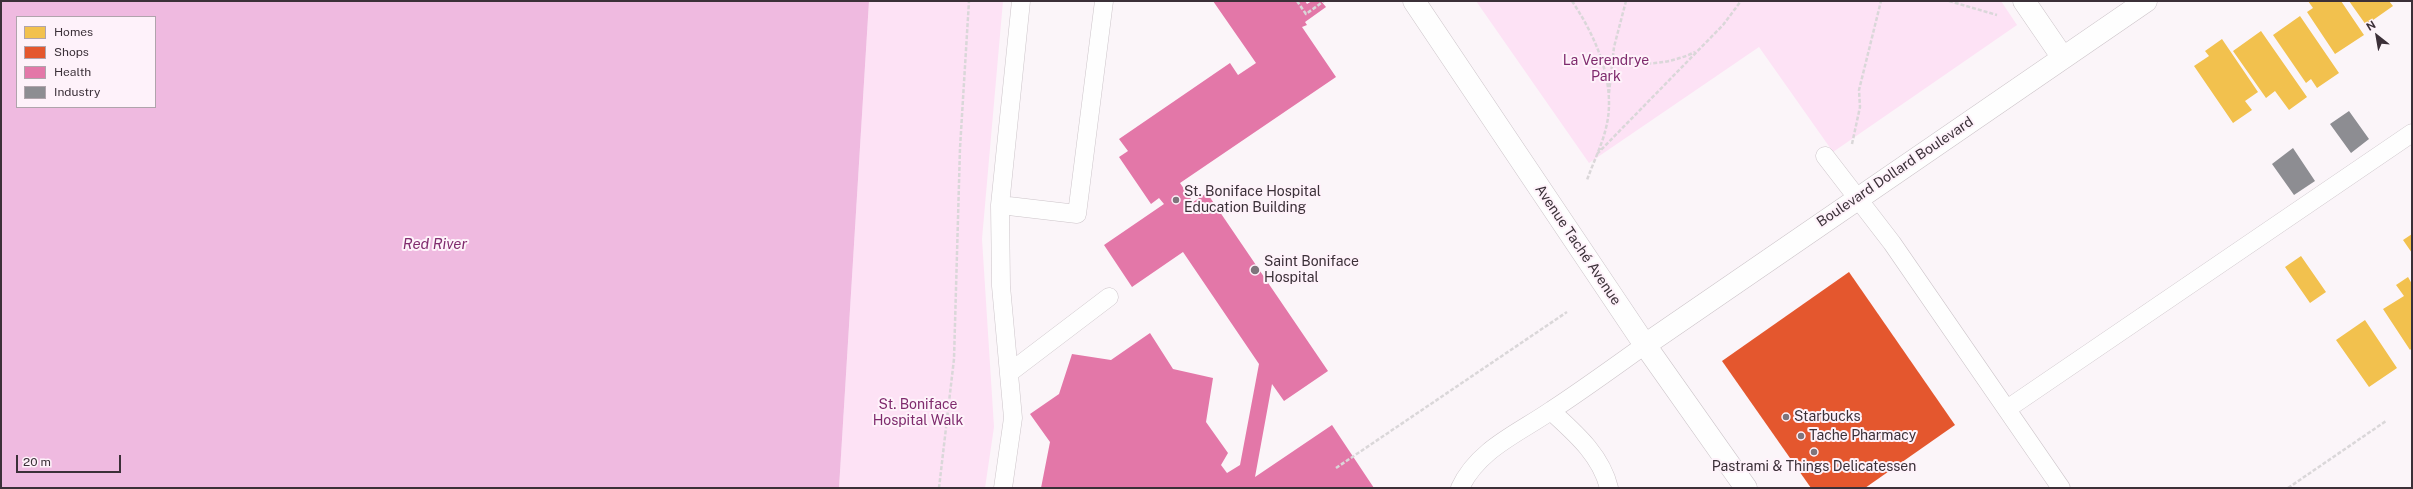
<!DOCTYPE html>
<meta charset="utf-8">
<style>
body{margin:0}
#map{position:relative;width:2413px;height:489px;overflow:hidden;background:#fbf5f9;font-family:"Public Sans",sans-serif}
canvas{display:block}
.frame{position:absolute;inset:0;border:2px solid #3b3038;pointer-events:none}
.legend{position:absolute;left:16px;top:16px;width:140px;height:92px;box-sizing:border-box;background:#fef2fa;border:1px solid #b0a4ac;margin:0;padding:5px 7px;list-style:none;font-size:12px;color:#3b3038}
.legend li{display:flex;align-items:center;gap:8px;height:20px}
.legend b{width:20px;border:1px solid #b0a4ac}
.north{position:absolute;left:2357px;top:16px;width:40px;height:40px;-webkit-text-stroke:3px #fef2fa;paint-order:stroke;rotate:329deg;font-size:11px;font-weight:700;line-height:16px;text-align:center;color:#3b3038}
.north::after{content:'';display:block;margin:auto;width:14px;height:18px;background:#3b3038;clip-path:polygon(50% 0,100% 100%,50% 72%,0 100%)}
.scale{position:absolute;left:16px;top:455px;width:105px;height:18px;box-sizing:border-box;border:2px solid #3b3038;border-top:0;padding-left:5px;font-size:12px;line-height:14px;white-space:nowrap;color:#3b3038;-webkit-text-stroke:3px #fef2fa;paint-order:stroke}
</style>
<div id="map">
<canvas width="2413" height="489"></canvas>
<div class="frame"></div>
<ul class="legend">
<li><b style="height:11px;background:#f2c14e"></b>Homes</li>
<li><b style="height:11px;background:#e4572e"></b>Shops</li>
<li><b style="height:11px;background:#e377a8"></b>Health</li>
<li><b style="height:11px;background:#8d8d92"></b>Industry</li>
</ul>
<div class="north">N</div>
<div class="scale">20 m</div>
</div>
<script>
const ctx = document.querySelector('canvas').getContext('2d');
ctx.lineJoin = 'round';
function paint(path, color) {
  ctx.fillStyle = color;
  ctx.fill(path, 'evenodd');
}
function trace(path, color, width, dash) {
  ctx.strokeStyle = color;
  ctx.lineWidth = width;
  ctx.lineCap = dash ? 'butt' : 'round';
  ctx.setLineDash(dash || []);
  ctx.stroke(path);
}
function write(font, color, halo, rows, align = 'center') {
  ctx.font = font + ' "Public Sans",sans-serif';
  ctx.lineWidth = 4;
  ctx.setLineDash([]);
  ctx.textBaseline = 'middle';
  ctx.strokeStyle = halo;
  ctx.fillStyle = color;
  for (const [text, x, y, turn = 0] of rows) {
    ctx.save();
    ctx.translate(x, y);
    ctx.rotate((+turn || 0) * Math.PI / 180);
    ctx.textAlign = isNaN(turn) ? turn : align;
    if (halo) ctx.strokeText(text, 0, 0);
    ctx.fillText(text, 0, 0);
    ctx.restore();
  }
}
paint(new Path2D(`
 M869,1H1003L982,239L994,427L985,488H839Z
 M1476,1H2001L2017,25L1833,152L1759,47L1589,163Z`), '#fde2f5');
paint(new Path2D(`
 M1,1H869L839,488H1ZM17,17H155V107H17Z`), '#efbae0');
paint(new Path2D(`
 M2308,1H2341L2364,35L2335,54L2307,12L2313,8Z
 M2349,1H2389L2393,6L2366,25Z
 M2300,16L2339,73L2317,88L2311,79L2306,83L2273,35Z
 M2261,31L2307,97L2289,110L2275,91L2266,98L2233,51Z
 M2222,39L2258,92L2245,101L2252,110L2233,123L2194,66L2209,56L2205,51Z
 M2412,234V253L2403,240Z
 M2301,256L2326,292L2310,303L2285,267Z
 M2408,277L2412,284V348L2410,350L2383,309L2404,296L2396,285Z
 M2365,320L2397,368L2369,387L2336,340Z`), '#f2c14e');
paint(new Path2D(`
 M1849,272L1955,425L1865,488H1811L1722,361Z`), '#e4572e');
paint(new Path2D(`
 M1213,1H1305L1307,4L1312,1H1321L1326,7L1305,22L1307,25L1302,27L1336,77L1180,183L1193,202L1207,193L1328,371L1284,401L1272,384L1255,477L1332,425L1374,488H1041L1050,442L1030,414L1059,394L1072,354L1111,360L1150,333L1173,369L1213,378L1206,422L1228,453L1221,465L1227,473L1240,465L1259,364L1183,252L1132,287L1104,245L1164,204L1159,198L1151,204L1119,157L1128,151L1119,139L1230,63L1238,75L1256,63Z`), '#e377a8');
paint(new Path2D(`
 M2349,111L2369,139L2351,153L2330,124Z
 M2293,148L2315,181L2294,195L2272,164Z`), '#8d8d92');
const lane = new Path2D(`
 M1825,156L1892,243L2061,488
 M1000,205L1077,214L1104,1
 M1009,373L1109,297
 M2007,409L2412,133
 M1551,411C1575,433 1601,455 1609,488
 M1003,488L1013,418L1001,286L1000,205L1021,1
 M1460,488C1478,449 1519,433 1552,410C1584,389 1614,367 1645,345`);
const street = new Path2D(`
 M2024,1L2063,58
 M1645,345L2146,1`);
const secondary = new Path2D(`
 M1414,1L1645,345L1746,488`);
trace(lane, '#ccc4c9', 19);
trace(street, '#ccc4c9', 23);
trace(secondary, '#ccc4c9', 23);
trace(new Path2D(`
 M1297,1L1306,14L1324,1
 M1572,1C1596,37 1617,84 1606,128C1602,145 1593,163 1587,180
 M1949,1L1997,15
 M1600,56C1632,66 1664,67 1695,52
 M1609,93L1614,47L1626,1
 M1852,144L1860,107L1859,90L1881,1
 M1597,154L1723,25L1741,1
 M1336,468L1567,312
 M939,488L954,359L960,148L969,1
 M2288,488L2386,421`), '#dad7d9', 2.5, [4, 2]);
trace(lane, '#fefefe', 18);
trace(street, '#fefefe', 22);
trace(secondary, '#fefefe', 22);
for (const [x, y, r, color] of [
 [1176,200,4,"#7e757c"],
 [1255,270,5,"#7e757c"],
 [1786,417,4,"#7e757c"],
 [1801,436,4,"#7e757c"],
 [1814,452,4,"#7e757c"]
]) {
  const dot = new Path2D();
  dot.arc(x, y, r, 0, 2 * Math.PI);
  ctx.fillStyle = color;
  ctx.fill(dot);
  trace(dot, '#fef2fa', 1.5);
}
write('14px', '#7f2a6d', '#fef2fa', [
 ["La Verendrye",1606,61],
 ["Park",1606,77],
 ["St. Boniface",918,405],
 ["Hospital Walk",918,421]
]);
write('14px', '#3b3038', '#fef2fa', [
 ["Boulevard Dollard Boulevard",1895,172,-34],
 ["Avenue Taché Avenue",1578,245,56]
]);
write('14px', '#3b3038', '#fef2fa', [
 ["St. Boniface Hospital",1184,192],
 ["Education Building",1184,208],
 ["Saint Boniface",1264,262],
 ["Hospital",1264,278],
 ["Starbucks",1794,417],
 ["Tache Pharmacy",1809,436],
 ["Pastrami & Things Delicatessen",1814,467,"center"]
], 'left');
write('italic 15px', '#812c6e', '#fef2fa', [
 ["Red River",435,244]
]);
</script>
